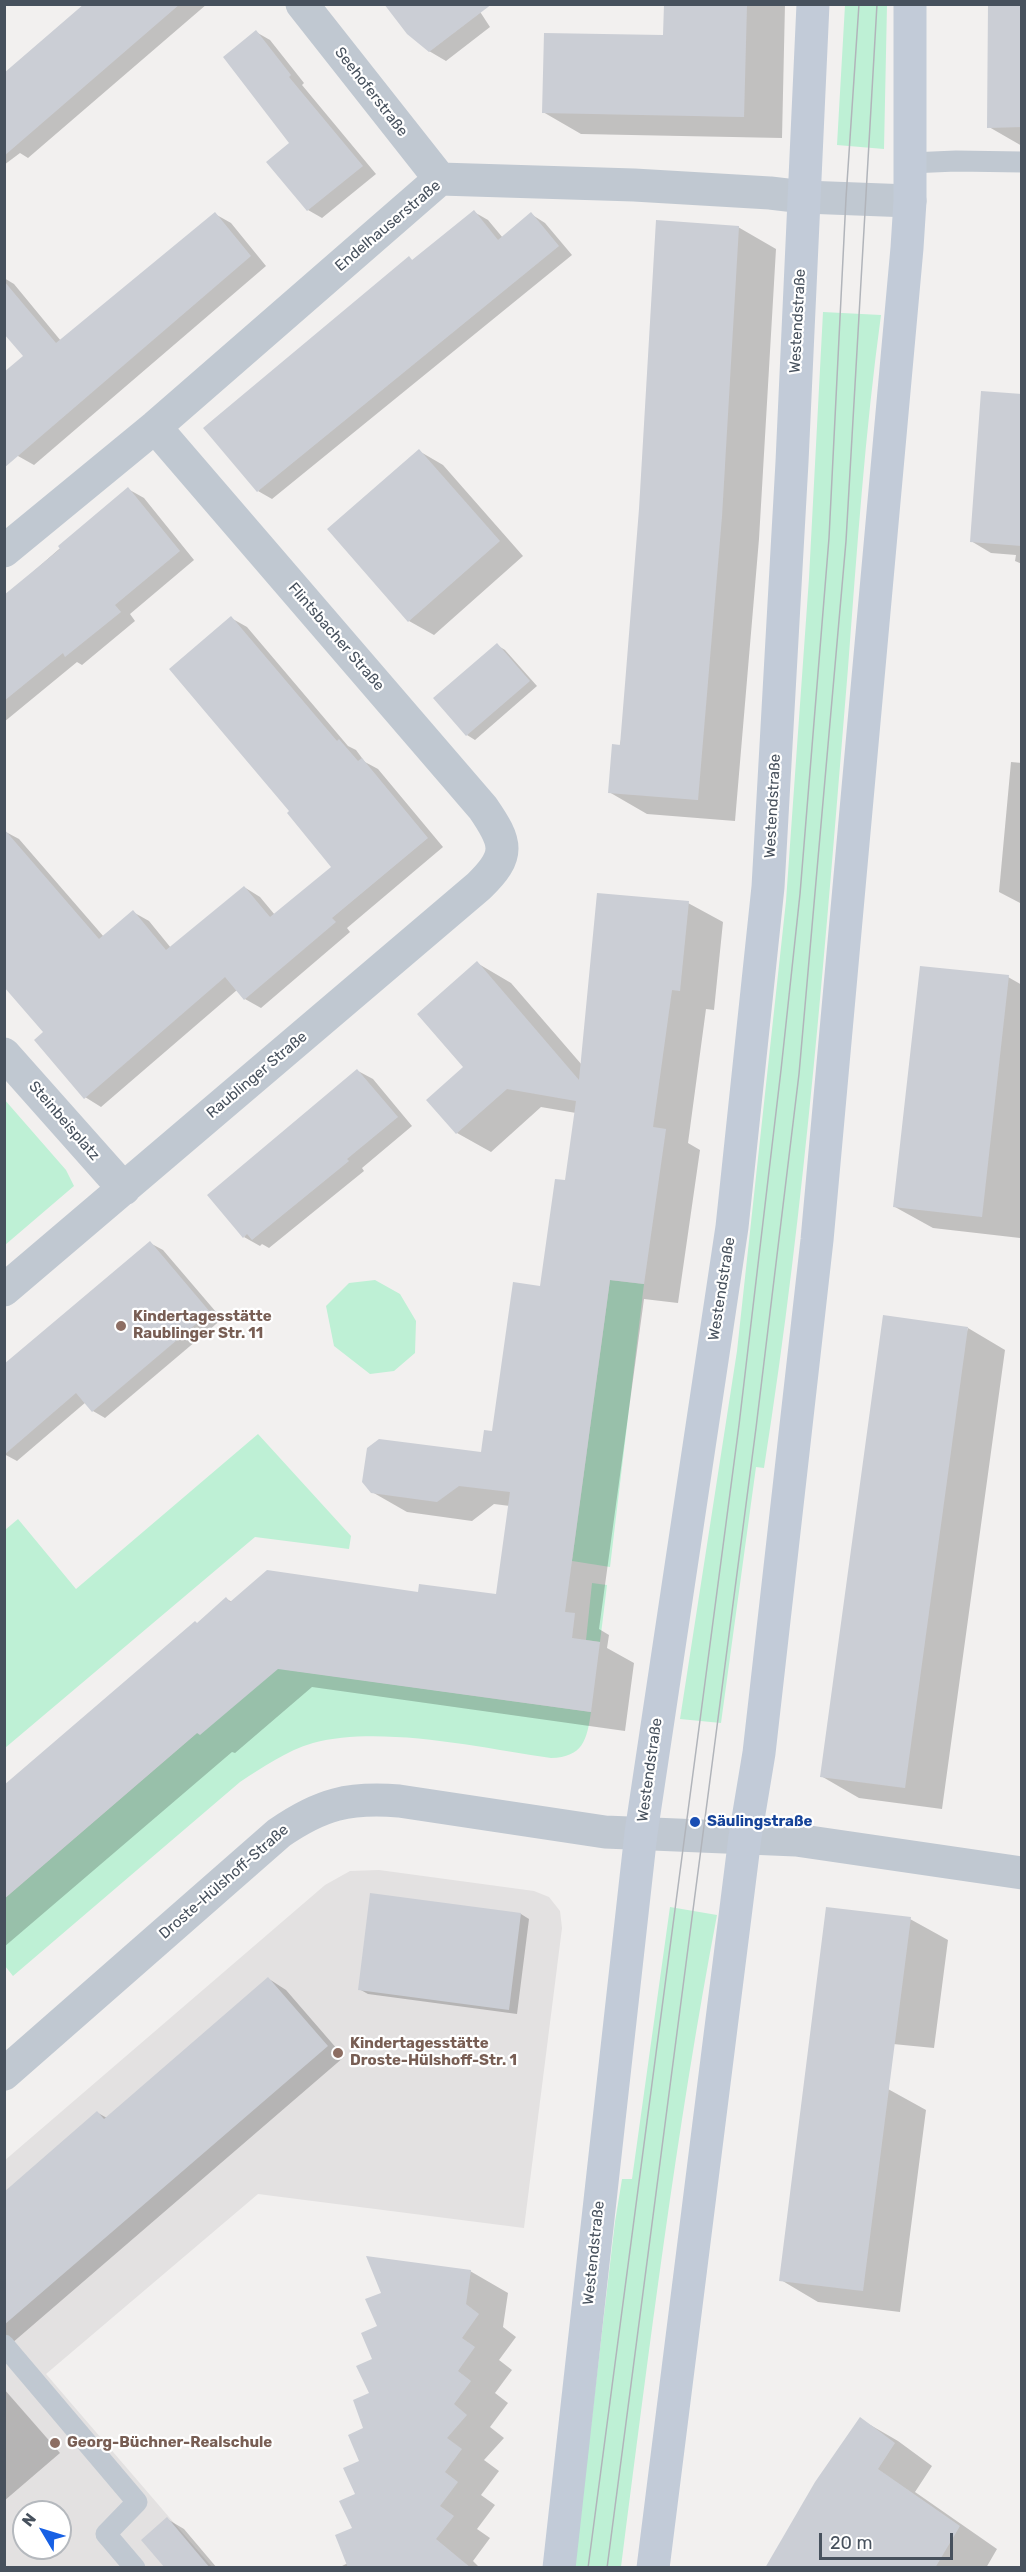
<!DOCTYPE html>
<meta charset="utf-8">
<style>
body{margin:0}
#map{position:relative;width:1026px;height:2572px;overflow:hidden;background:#f2f0ef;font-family:Rubik,sans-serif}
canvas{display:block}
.frame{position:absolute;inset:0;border:6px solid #47515d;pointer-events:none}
.north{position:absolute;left:12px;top:2500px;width:60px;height:60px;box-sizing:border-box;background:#fff;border:2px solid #b5b9be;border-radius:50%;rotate:308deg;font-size:16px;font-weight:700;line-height:24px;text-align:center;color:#47515d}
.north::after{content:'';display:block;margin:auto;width:21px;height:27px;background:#1760e4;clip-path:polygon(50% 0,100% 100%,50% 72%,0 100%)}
.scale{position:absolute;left:819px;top:2533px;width:134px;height:27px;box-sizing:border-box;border:3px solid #47515d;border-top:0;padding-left:8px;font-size:18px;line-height:21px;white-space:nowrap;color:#47515d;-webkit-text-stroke:4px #fff;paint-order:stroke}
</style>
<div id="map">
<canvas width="1026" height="2572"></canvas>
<div class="frame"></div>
<div class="north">N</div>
<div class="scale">20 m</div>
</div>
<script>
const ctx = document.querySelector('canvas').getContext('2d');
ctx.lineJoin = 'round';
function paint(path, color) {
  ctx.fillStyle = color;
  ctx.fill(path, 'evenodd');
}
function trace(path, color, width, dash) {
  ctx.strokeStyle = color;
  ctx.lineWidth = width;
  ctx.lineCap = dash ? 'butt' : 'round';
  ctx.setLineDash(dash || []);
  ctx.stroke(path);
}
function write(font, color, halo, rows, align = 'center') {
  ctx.font = font + ' Rubik,sans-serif';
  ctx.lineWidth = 4.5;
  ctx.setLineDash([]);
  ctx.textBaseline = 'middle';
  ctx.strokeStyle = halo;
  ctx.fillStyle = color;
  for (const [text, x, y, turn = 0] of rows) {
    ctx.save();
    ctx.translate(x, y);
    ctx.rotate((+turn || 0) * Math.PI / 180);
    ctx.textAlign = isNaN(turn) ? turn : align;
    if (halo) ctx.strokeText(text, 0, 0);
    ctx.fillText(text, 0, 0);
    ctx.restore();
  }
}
paint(new Path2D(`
 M379,1870L534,1891L549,1897L560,1911L562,1928L524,2228L258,2194L46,2374L212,2567H5L4,2161L325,1885L350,1871ZM24,2512H60V2548H24Z`), '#e3e1e1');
paint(new Path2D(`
 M845,5H887L884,149L837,145Z
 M823,312L881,315C865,432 857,550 848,668C826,935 806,1203 764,1468L756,1467L721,1723L680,1719L737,1351L786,901L809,578Z
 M4,1099L66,1170L74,1186L5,1245Z
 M375,1280L400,1294L416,1321L415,1353L394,1371L370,1374L334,1346L326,1306L349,1283Z
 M610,1280L644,1284L610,1567L572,1561Z
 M258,1434L351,1536L349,1549L255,1537L5,1748V1530L18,1519L76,1589Z
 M592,1583L607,1585L600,1642L586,1640Z
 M283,1664L289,1670L591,1712C587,1740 583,1757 551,1758C480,1748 382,1725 313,1743C286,1751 263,1767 240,1782L13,1976L5,1966L4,1899L197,1733Z
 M670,1907L717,1915C676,2131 649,2350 621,2567L574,2568L615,2222L622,2179H632Z`), '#bef0d5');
paint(new Path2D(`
 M87,4H207L28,158L20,153L4,165V75Z
 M475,4L490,27L446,61L429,51Z
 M665,4H785L782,138L581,134L543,112L665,37Z
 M1022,4V146L989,127Z
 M256,32L270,40L304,83L302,85L376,174L322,218L308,210L268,162L291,143Z
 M474,212L488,220L503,238L531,214L545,223L572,255L272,499L258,491L409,258L413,261Z
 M215,214L231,223L266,266L34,465L18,456L4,440L25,356L4,331V278L14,284L61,341Z
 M738,227L776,249L759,539L735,821L647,814L609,792Z
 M1022,395V564L1015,561L1016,555L991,553L971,541Z
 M419,451L443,465L523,556L434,635L409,621Z
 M128,489L144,498L194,560L130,614L135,621L82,665L77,662L4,722V597Z
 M231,618L247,627L348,746L356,750L365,762L378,769L443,847L347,928L350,932L261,1008L245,999L237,990L101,1107L85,1097L45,1032L4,831L19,839L104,937L133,912L149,921L171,948L244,887L260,897L275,915L333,867L292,812Z
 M497,645L505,650L537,686L475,740L467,735Z
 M1011,762L1022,763V904L999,892Z
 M688,903L723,922L714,1010L706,1009L688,1143L700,1150L678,1303L644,1299L599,1629L609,1635L607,1648L634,1663L625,1731L312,1687L235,1753L232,1752L4,1947V1787L227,1599L232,1602L419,1594L497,1596L510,1506L494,1504L472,1521L407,1512L372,1492L482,1454L494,1433L541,1288L567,1182L576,1113L541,1107L491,1152L457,1133L477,963L511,983L582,1065Z
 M1008,977L1022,985L1020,1238L933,1228L895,1207Z
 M358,1071L373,1079L412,1126L362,1168L364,1171L269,1248L262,1244L260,1246L244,1237Z
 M150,1243L163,1250L222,1319L105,1418L93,1411L86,1402L17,1461L4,1454Z
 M968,1328L1005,1350L942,1809L859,1798L821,1776Z
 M372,1895L521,1914L529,1919L517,2014L368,1994L359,1989Z
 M910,1919L948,1940L934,2048L852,2040Z
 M269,1979L286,1990L344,2057L4,2350V2194L98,2113L107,2118Z
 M888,2089L926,2110L900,2312L818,2302L781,2280Z
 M470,2271L508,2293L503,2327L516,2337L499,2360L512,2370L495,2393L508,2403L490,2427L504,2438L484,2460L499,2471L481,2495L495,2505L477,2529L490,2538L473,2561L480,2568H338L348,2563L354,2529L379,2327Z
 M4,2389L60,2453L4,2501Z
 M860,2419L898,2441L932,2466L915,2492L997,2549L986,2568H766Z
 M167,2519L184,2529L217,2568H167Z`), '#0003');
paint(new Path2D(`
 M84,4H180L4,156V73Z
 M384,4H492L429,52L407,34Z
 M664,4H747L744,117L542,113L544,33L663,35Z
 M988,4H1022V127L987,128Z
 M256,30L291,75L289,77L363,166L307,211L266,162L289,143L223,57Z
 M474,210L498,240L531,212L559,246L257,492L203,428L409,256L412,260Z
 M215,212L251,256L4,468V372L23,356L4,334V281L56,343Z
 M656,220L739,226L722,516L698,800L608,793L612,744L620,745L625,684L639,509Z
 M981,391L1022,394V546L970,542Z
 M419,449L500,541L408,622L327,529Z
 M128,487L180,551L115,605L121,612L65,657L63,653L4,701V595L60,549L58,546Z
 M231,616L337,741L339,739L358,761L362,758L428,838L332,918L336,922L244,1000L225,977L84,1099L34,1040L43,1032L4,987V829L99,939L133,910L166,950L244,886L270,917L331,867L287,813L289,811L169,669Z
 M497,643L530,681L466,736L433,698Z
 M597,893L689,901L680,991L672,990L653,1127L666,1129L644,1284L610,1280L565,1612L575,1613L572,1638L600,1642L591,1712L278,1669L200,1735L197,1733L4,1899V1785L195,1621L197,1623L226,1597L230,1602L267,1570L418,1592L419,1584L496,1594L510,1492L459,1486L437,1502L371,1493L362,1482L367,1448L379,1439L481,1452L484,1430L492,1431L513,1282L540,1286L555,1179L565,1180L576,1101L507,1089L456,1134L426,1100L463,1067L417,1014L477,961L579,1080Z
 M920,966L1009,975L982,1217L893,1207Z
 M357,1069L398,1117L347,1159L349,1161L252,1240L247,1234L243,1238L207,1195Z
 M150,1241L210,1312L92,1412L76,1393L4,1455V1364Z
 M883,1315L968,1327L905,1788L820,1777Z
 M370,1893L521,1913L509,2010L358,1990Z
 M826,1907L911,1917L863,2291L779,2281Z
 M268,1977L328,2046L4,2325V2192L97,2111L104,2119Z
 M366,2256L471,2270L466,2304L479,2314L462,2338L475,2347L458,2371L471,2381L454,2404L467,2415L447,2438L462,2449L445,2472L458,2482L440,2506L454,2516L436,2539L471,2568H348L335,2535L352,2528L339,2501L355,2494L343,2468L359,2461L348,2435L363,2428L353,2400L369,2393L356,2366L372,2359L361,2333L377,2326L365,2299L381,2293Z
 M860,2417L895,2443L878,2469L960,2526L935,2568H765L815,2482Z
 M167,2517L210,2568H165L141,2540Z`), '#cbced5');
trace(new Path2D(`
 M910,163L956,161L1022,162
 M4,2345L137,2502L106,2534L135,2568`), '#c0c8d1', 21);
trace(new Path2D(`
 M302,4L440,179
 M4,551L155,427L440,179L634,185L770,193L804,197L910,201
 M4,1054L124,1189
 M4,1290L479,886C511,855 507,843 483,808L155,427
 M4,2074L279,1833C321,1804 349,1797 399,1801L605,1832L796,1840L1022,1873`), '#c0c8d1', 33);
trace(new Path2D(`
 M559,2568L641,1833L732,1227L768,887L792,462L813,4
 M653,2568L745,1837L759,1753L817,1240L907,248L910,201V4`), '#c2cbd8', 33);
trace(new Path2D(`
 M588,2568L739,1425L781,1070L800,894L829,538L846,198L859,4
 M607,2568L756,1428L799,1074L846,541L877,4`), '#b1b4ba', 1.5);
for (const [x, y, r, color] of [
 [121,1326,6,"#8d6e63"],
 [695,1822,6,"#1a4fb4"],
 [338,2053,6,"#8d6e63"],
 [55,2443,6,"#8d6e63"]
]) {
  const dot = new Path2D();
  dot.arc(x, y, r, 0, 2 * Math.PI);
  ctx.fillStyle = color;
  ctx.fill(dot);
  trace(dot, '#fff', 2);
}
write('15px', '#47515d', '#fff', [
 ["Seehoferstraße",371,92,52],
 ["Endelhauserstraße",388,226,-40],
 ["Westendstraße",798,321,-87],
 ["Flintsbacher Straße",336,637,49],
 ["Westendstraße",773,806,-87],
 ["Raublinger Straße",257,1075,-40],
 ["Steinbeisplatz",64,1121,49],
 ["Westendstraße",722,1289,-81],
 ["Westendstraße",650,1770,-82],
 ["Droste-Hülshoff-Straße",224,1882,-41],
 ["Westendstraße",594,2253,-84]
]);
write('bold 15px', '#785e54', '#fff', [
 ["Kindertagesstätte",133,1317],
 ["Raublinger Str. 11",133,1334],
 ["Kindertagesstätte",350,2044],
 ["Droste-Hülshoff-Str. 1",350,2061],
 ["Georg-Büchner-Realschule",67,2443]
], 'left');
write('bold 15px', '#164399', '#fff', [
 ["Säulingstraße",707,1822]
], 'left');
</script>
